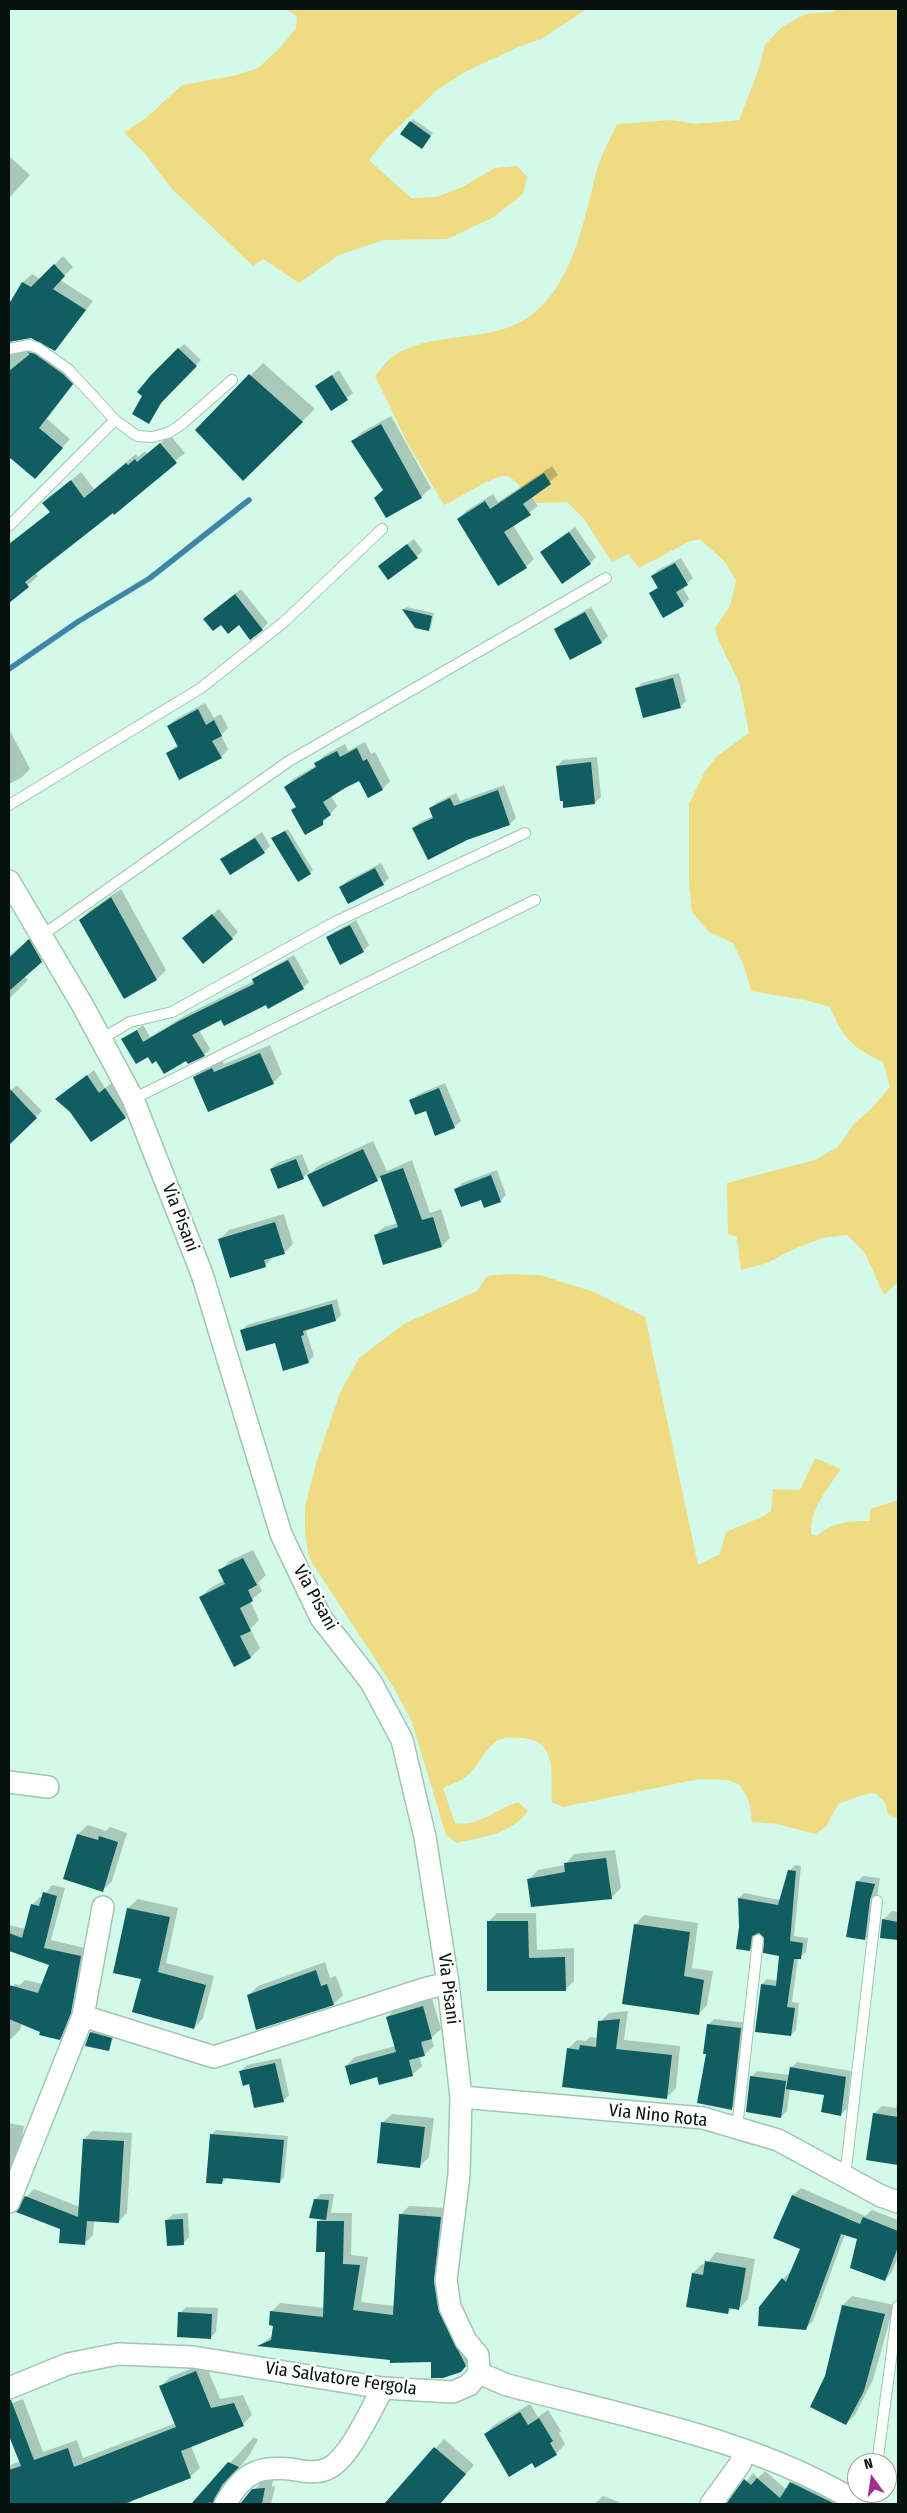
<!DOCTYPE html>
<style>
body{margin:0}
#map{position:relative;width:907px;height:2513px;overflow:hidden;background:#d3fae8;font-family:"Fira Sans Condensed",sans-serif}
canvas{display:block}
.frame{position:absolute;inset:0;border:10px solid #04110c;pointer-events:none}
.north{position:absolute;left:847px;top:2453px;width:50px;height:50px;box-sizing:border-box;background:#fff;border:1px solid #9ba09e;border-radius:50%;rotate:346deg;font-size:14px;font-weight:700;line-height:20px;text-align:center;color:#04110c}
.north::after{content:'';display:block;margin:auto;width:18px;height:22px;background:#a1308d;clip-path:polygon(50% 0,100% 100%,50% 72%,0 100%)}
</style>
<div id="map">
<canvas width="907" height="2513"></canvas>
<div class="frame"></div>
<div class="north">N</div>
</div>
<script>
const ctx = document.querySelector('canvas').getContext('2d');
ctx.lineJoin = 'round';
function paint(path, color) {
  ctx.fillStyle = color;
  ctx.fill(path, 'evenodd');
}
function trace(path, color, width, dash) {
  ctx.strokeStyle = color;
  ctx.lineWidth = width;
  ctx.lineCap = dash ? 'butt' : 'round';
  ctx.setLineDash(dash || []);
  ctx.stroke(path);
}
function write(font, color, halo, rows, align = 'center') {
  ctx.font = font + ' "Fira Sans Condensed",sans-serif';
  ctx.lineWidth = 5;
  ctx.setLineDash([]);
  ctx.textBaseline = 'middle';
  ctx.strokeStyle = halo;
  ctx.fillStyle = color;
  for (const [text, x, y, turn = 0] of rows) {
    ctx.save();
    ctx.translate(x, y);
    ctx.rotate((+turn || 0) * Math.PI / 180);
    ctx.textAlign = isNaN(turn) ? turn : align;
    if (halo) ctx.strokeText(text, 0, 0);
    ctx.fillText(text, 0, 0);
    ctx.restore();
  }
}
paint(new Path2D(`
 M286,9H587L541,39L516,48L467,71L437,90L388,137L369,160L411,198L437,197L462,187L495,168L517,166L527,177L523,194L494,217L447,239L384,240L339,255L299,283L263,259L253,266L171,188L146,155L124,132L145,119L182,85L233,76L258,68L279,49L296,28L297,17Z
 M838,9H898V1282L884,1295L865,1253L847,1235L822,1238L792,1250L767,1263L741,1270L737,1237L728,1234L727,1183L815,1160L838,1147L853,1125L873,1107L890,1087L883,1062C851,1047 844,1039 830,1007L805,1000L751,991L744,966L733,943L709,932L692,912L689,884V804L704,773L716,757L749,733L740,685L718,639L715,628L730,606L736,580L725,562L700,539L690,541L639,568L628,554L612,562L584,519L567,502L537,503C527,497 517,480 508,476C497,472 458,500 444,505L408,444L375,376C380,370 386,361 393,356C434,329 490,345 530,316C573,285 584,220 596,173C600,157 610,140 617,124L671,120L696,124L739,120L758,71L765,45L783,26L806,14L832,12Z
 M508,1274L540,1275L594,1292L645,1317L698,1565L720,1554L726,1532L764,1516L771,1511L773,1489L800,1490L815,1458L841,1469C828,1488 810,1509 811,1534L817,1536C833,1522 849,1521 870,1521V1509L898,1500V1818L888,1815L885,1802L875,1793L862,1795L838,1804L826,1827L815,1834L777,1824L752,1822L749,1801L740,1785L728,1780L699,1779L563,1807L552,1802C551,1774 558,1738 519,1738C508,1737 499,1737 491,1746C482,1755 477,1768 467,1776C460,1782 450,1784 443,1788L455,1823C477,1828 498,1808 518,1802L528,1811C512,1834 482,1837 457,1843L446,1835L412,1722L394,1688L309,1558L305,1533V1506L317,1460L340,1393L359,1358L404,1324L477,1291L487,1276Z`), '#eedb82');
paint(new Path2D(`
 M413,119L433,133L424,145L402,133Z
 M9,156L30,175L9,198Z
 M63,256L73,267L60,280L93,301L55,350L41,340L28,337L10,341L16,348L38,344L80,375L47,419L70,439L35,478L9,455V307L23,282L32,274L40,279Z
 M184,344L201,360L166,396L149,422L144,395L152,376Z
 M263,363L315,409L243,479L197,430Z
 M339,370L353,393L332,409L317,386Z
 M391,416L431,488L421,497L386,516L384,489L353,441L362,432Z
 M170,435L185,453L113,512L44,503L81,472L94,489L136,454L138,457L145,451L147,454Z
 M552,466L558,475L531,497L538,506L513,525L534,559L526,567L458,519L466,511L493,494L498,502Z
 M40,521L35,572L38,576L9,602V545Z
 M575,527L596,557L590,563L541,552Z
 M414,539L423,551L389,579L379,566Z
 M681,558L693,578L683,587L689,599L683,605L663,616L651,593L658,586L652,576L658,570Z
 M241,589L268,623L262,629L239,624L211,613Z
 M406,607L434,613L431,627L428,630L416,627L404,609Z
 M591,607L608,636L602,642L571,659L555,630L561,624Z
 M679,673L686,701L680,707L636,689L642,683Z
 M205,703L214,718L221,714L228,728L221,735L228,749L221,757L167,753L178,744L168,726L176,719Z
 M9,729L30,769L21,778L9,784Z
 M365,742L371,754L375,752L390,781L383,789L369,797L359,779L331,796L337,806L322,824L293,810L297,806L285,787L293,779L317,765L323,756L345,744L348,751Z
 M597,757L601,797L595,803L557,766L563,760Z
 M504,785L516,818L510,824L467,839L414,828L420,822L434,816L430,809L436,803L456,793L460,801Z
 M288,829L313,870L298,880L272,838Z
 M262,832L270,846L264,852L222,859Z
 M381,863L389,878L383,884L341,887L347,881Z
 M121,889L166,970L157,979L124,998L80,920L89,911Z
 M219,909L238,932L232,938L190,933Z
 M356,920L369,945L363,951L328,938L334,932Z
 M38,932L50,952L24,976L28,980L9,999V956Z
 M294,955L309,982L303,988L221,1019L199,1030L210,1049L204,1055L187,1059H157L122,1040L143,1025L150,1037L186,1015L254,981V980L260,974Z
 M270,1045L282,1074L273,1083L194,1077L204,1068L221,1059L224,1064Z
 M94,1070L105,1088L112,1083L131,1111L125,1117L71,1112L57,1099Z
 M445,1083L461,1121L454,1127L411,1101L417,1095Z
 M17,1085L42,1111L10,1142L9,1092Z
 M373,1141L387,1171L412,1160L430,1213L441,1209L450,1238L442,1246L375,1235L384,1227L398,1223L382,1176L377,1180L323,1205L308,1173L303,1178L271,1169L277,1163L302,1154L310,1174L318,1166Z
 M497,1170L506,1195L500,1201L456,1189L462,1183Z
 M284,1214L293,1244L284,1253L274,1256L265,1266L220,1239L229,1230Z
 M337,1299L341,1315L336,1320L306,1331L314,1356L308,1362L275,1342L242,1330L247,1325Z
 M253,1550L266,1575L258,1583L262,1591L250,1601L259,1620L250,1629L260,1648L251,1657L235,1665L201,1597L210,1588L225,1580L220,1571L229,1561Z
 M88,1825L106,1831L110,1827L127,1833L112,1881L103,1890L78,1834Z
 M615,1850L621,1888L611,1898L529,1879L538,1870L565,1865L574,1854Z
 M795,1865L801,1866L794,1936L808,1938L806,1952L798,1958L792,2002L799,2003L796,2030L791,2035L762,1984L767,1979L778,1981L781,1955L759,1932L756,1933L755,1945L749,1950L740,1927L739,1898L744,1893L781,1900L790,1870Z
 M863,1876L880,1878L871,1933L865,1939L857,1882Z
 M52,1885L65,1888L51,1940L89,1949L79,2003L68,2030L60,2039L22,2023L20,2030L11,2039L9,2038V1990L15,1984L20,1985L25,1980L43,1984L51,1964L9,1950V1925L25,1929L32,1905L40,1897H43Z
 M138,1899L178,1908L166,1963L214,1976L203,2018L194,2028L143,1978L128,1908Z
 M892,1911L898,1912V1939L881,1937L883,1920Z
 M497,1913H536L537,1950L574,1948V1981L565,1990L489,1989L488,1922Z
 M644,1915L698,1923L692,1968L713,1971L707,2005L699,2014L624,2003L636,1924Z
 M325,1962L330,1978L336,1976L343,1995L334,2004L257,2029L248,1996L258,1986Z
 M432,1998L441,2029L431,2038L434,2046L424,2055L419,2056L422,2066L412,2075L378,2076L346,2066L355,2057L395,2046L387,2017L397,2008Z
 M628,2011L624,2040L680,2046L676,2088L667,2097L568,2049L577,2040L586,2041L590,2037L598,2038L600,2022L609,2013Z
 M714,2019L747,2023L738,2102L732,2108L707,2053L708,2025Z
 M94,2030L114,2036L109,2050L91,2032Z
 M281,2058L289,2095L283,2101L250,2083L241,2071L247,2065Z
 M797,2062L851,2071L847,2108L841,2115L825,2094L790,2088L787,2111L781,2117L751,2077L757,2071L790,2075L791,2068Z
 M898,2096V2164L867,2159L874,2114L882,2106L896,2108Z
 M392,2114L434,2118L429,2157L420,2166L382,2123Z
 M9,2123L24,2126L19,2154L9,2179Z
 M216,2130L288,2136L284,2177L280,2182L227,2177L222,2183L212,2134Z
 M92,2131L132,2133L127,2213L119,2221L94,2220L93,2235L84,2244L61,2228L26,2197L34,2189L80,2207L84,2139Z
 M801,2188L865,2216L872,2210L898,2220V2257L892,2272L885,2280L858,2238L845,2234L813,2321L805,2329L783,2279L790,2272L802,2249L775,2237L793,2195Z
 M321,2194H334L331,2213H352L351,2255L368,2257L361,2302L395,2306L400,2215L409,2206L449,2208L442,2272L470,2361L460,2371L432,2361L260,2345L273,2335L274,2325L271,2312L280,2303L325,2308L326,2251L318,2222L322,2218L315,2200Z
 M188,2213L189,2237L183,2244L167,2220L173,2214Z
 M716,2252L755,2259L748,2299L739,2309L733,2308L727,2313L688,2306L693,2273L702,2264L706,2265Z
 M852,2296L894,2305L873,2380L855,2415L846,2424L843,2305Z
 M186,2307L218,2308L216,2332L210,2338L180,2313Z
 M205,2363L220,2399L243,2395L252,2415L243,2424L191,2446L200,2468L190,2477L134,2499L129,2504H9V2466L20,2461L9,2432L10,2404L23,2399L43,2452L77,2440L83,2458L176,2423L161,2386L170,2377Z
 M530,2404L538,2417L548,2410L561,2431L559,2433L565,2444L556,2454L535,2467L532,2461L485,2435L494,2425Z
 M254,2437L258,2440L248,2457L223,2487L220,2504H192Z
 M444,2439L474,2465L439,2504H395L390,2499Z
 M765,2471L787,2490L798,2475L847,2504H728L753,2473L758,2478Z
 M273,2480L272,2486L275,2487L271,2504H242L262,2481Z
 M603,2496L624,2504H594Z`), '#0003');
trace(new Path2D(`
 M9,669L79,621L150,578L249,500`), '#3e86a7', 5.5);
paint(new Path2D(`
 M410,121L431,136L422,149L400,134Z
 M54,264L65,276L53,289L86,310L55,351L31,338L9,342V304L22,282L31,287Z
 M178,348L197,366L161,403L149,424L132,414L142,396L137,392L151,375Z
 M27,352L35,354L63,374L73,384L39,428L63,448L35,479L9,457V371L30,354Z
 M249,374L303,422L243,481L195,430Z
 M332,375L348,400L331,411L315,386Z
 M381,424L422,498L386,518L374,498L383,490L351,441Z
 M160,443L177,463L114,515L113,513L25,582L29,587L9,603V544L50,512L42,503L71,480L84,498L126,463L128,465L135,459L137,462Z
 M544,473L551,484L523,504L531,515L504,532L527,568L498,586L457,519L485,501L490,509Z
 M569,532L591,564L562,584L540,552Z
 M407,544L418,558L388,580L378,566Z
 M675,563L688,585L676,592L684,606L663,618L649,593L658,588L651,576Z
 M235,594L263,630L250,640L239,625L228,634L221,625L213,631L203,619Z
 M402,609L432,616L429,631L415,628Z
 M585,612L602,643L570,660L554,629Z
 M673,678L681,708L643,718L635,688Z
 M198,709L206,725L214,720L222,736L212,741L222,758L179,780L166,753L178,747L167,726Z
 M357,748L363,761L367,759L383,790L368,798L359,781L345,788L323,802L331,815L323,820V825L305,835L291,810L296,807L284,787L316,767L314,763L337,751L340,757Z
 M591,762L595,804L563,808V801H560L556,766Z
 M498,790L510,825L467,840L428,860L412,828L433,818L429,808L450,798L454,806Z
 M285,831L311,874L298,882L271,838Z
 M255,838L265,853L230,875L220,859Z
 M375,868L384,885L348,904L339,887Z
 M111,897L157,980L124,999L79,920Z
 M212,914L233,939L203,964L182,938Z
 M350,925L364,952L340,965L326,937Z
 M29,939L42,962L9,991V958Z
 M288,960L304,989L268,1009L266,1005L224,1026L221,1020L192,1035L205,1056L188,1064L186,1061L164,1074L156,1061L152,1064L148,1057L136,1064L121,1039L137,1030L143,1042L179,1021L254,984L252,979Z
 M260,1053L274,1084L208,1112L193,1077L212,1068L214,1072Z
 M87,1075L99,1093L105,1088L126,1118L91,1142L70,1112L55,1099Z
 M9,1088L37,1118L9,1145Z
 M439,1088L455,1128L435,1136L426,1111L415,1115L409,1100Z
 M363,1149L378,1181L323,1207L307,1175Z
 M296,1159L304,1179L278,1189L270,1169Z
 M403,1168L422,1220L433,1217L442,1247L383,1265L374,1235L398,1227L380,1176Z
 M491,1175L501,1202L484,1208L481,1200L461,1207L454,1189Z
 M275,1222L285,1254L264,1260L266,1267L230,1278L218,1239Z
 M332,1304L336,1321L303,1331L304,1335L301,1336L309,1363L283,1371L275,1343L246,1351L240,1330Z
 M243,1558L257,1585L248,1590L253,1601L240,1608L251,1631L240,1636L251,1658L234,1667L199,1597L225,1584L218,1570Z
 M77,1834L98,1840L99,1836L118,1842L103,1892L63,1879Z
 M606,1858L612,1899L531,1907L527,1879L565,1872L564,1863Z
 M788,1870L796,1871L790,1941L803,1943L801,1959H794L787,2007L795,2008L791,2036L755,2032L761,1984L776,1986L779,1956L763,1953L764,1938L759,1933L752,1936L750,1951L736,1949L739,1927L738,1898L778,1905Z
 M856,1881L875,1884L870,1900L865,1940L846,1937Z
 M43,1892L57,1896L44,1948L81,1956L71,2013L60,2040L39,2035L40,2032L9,2019V1985L38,1993L49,1965L9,1951V1933L22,1938L31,1904L39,1906Z
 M127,1908L170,1917L158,1972L206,1985L194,2029L132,2012L141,1979L113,1973Z
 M882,1919L898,1922V1940L880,1938Z
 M487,1921H528L529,1958L565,1957L566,1991H487Z
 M634,1924L690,1932L684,1976L704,1980L699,2015L622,2004Z
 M316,1970L321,1986L327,1984L334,2005L256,2030L247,1995Z
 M423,2006L432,2039L421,2042L425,2056L409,2060L413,2076L379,2085L377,2077L350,2085L345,2066L396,2052L386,2017Z
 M620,2019L616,2049L672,2055L667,2099L562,2087L567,2048L579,2050L580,2045L596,2047L598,2021Z
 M707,2024L741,2028L732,2110L697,2103L706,2054H703Z
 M90,2032L112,2038L109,2051L85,2046Z
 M275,2063L284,2102L254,2108L249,2084L243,2086L239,2071Z
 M790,2067L846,2077L841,2116L821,2112L824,2095L786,2089Z
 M750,2076L786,2081L781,2118L746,2112Z
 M873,2113L898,2117V2165L866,2160Z
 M381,2122L425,2127L420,2168L377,2163Z
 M210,2134L284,2140L280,2183L223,2178L222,2184L206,2183Z
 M83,2139L124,2141L119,2223L87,2221L85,2245L59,2243L60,2229L16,2212L25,2196L78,2217Z
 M792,2195L860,2224L863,2217L898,2231V2247L885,2281L850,2268L857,2239L841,2234L806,2330L758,2326L759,2307L782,2278L786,2282L800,2249L773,2238Z
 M314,2199L329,2200L326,2220L309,2218Z
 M399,2214L441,2217L434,2282L439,2312L466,2366L461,2372L443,2378H431V2362L390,2363V2360L257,2346L271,2340L273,2326L269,2325L270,2311L323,2317L325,2252H316L317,2221H344L343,2264L360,2265L353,2310L393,2315Z
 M183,2219L184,2245L167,2246L165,2220Z
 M705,2261L746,2268L739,2310L729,2308L728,2314L686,2307L692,2273L703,2275Z
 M842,2305L885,2314L864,2391L846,2425L810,2407L825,2376Z
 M178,2312L212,2314L211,2339L177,2337Z
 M196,2371L211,2408L234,2403L244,2426L181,2451L191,2478L124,2504H9V2470L21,2466L9,2436V2400H11L34,2460L68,2448L74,2467L176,2427L159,2386Z
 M520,2412L528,2425L539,2418L553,2441L550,2443L557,2455L535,2468L532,2463L509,2477L484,2434Z
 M434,2447L466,2474L440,2504H384Z
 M228,2462L239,2467L222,2485L213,2504L210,2502L207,2504H191Z
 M757,2478L780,2498L790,2482L835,2504H726L744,2479L751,2485Z
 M265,2488L262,2504H240L252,2489Z`), '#105e61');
const service = new Path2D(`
 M9,349L29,345L38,348L68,369L115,420L137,436L152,437L168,433L182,424L232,380
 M9,526L115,420
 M9,805L201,688L284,622L382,529
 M41,936L289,761L606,578
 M101,1039L130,1022L172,1012L335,922L525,833
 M133,1099L535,900
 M737,2128L758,1940
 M845,2177L877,1901
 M878,2457L898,2306`);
const minor = new Path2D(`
 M9,881L83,1006L133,1099L202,1274L281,1534L321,1618L371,1682L402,1740L425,1837L448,1983L461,2097L459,2175L446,2280L450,2307L466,2341L478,2355L479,2373
 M9,1782L48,1787
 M83,2016L214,2057L424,1989L448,1983
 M461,2097L703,2118L778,2140L881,2196L898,2202
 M9,2202L83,2016L103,1907
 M479,2373L507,2385C623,2416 758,2440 860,2504
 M9,2388L68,2364L118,2354L193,2357L383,2388L453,2392L469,2385L479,2373
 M225,2504C244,2471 260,2465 297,2470C306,2472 318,2473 327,2469C349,2460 371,2409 383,2388
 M711,2504L740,2464L744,2451`);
trace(service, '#a0c5b4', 12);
trace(minor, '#a0c5b4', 24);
trace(service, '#fff', 10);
trace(minor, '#fff', 21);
write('18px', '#04110c', '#fff', [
 ["Via Pisani",180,1218,69],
 ["Via Pisani",315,1598,61],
 ["Via Pisani",448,1989,83],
 ["Via Nino Rota",658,2116,6],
 ["Via Salvatore Fergola",341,2379,8]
]);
</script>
